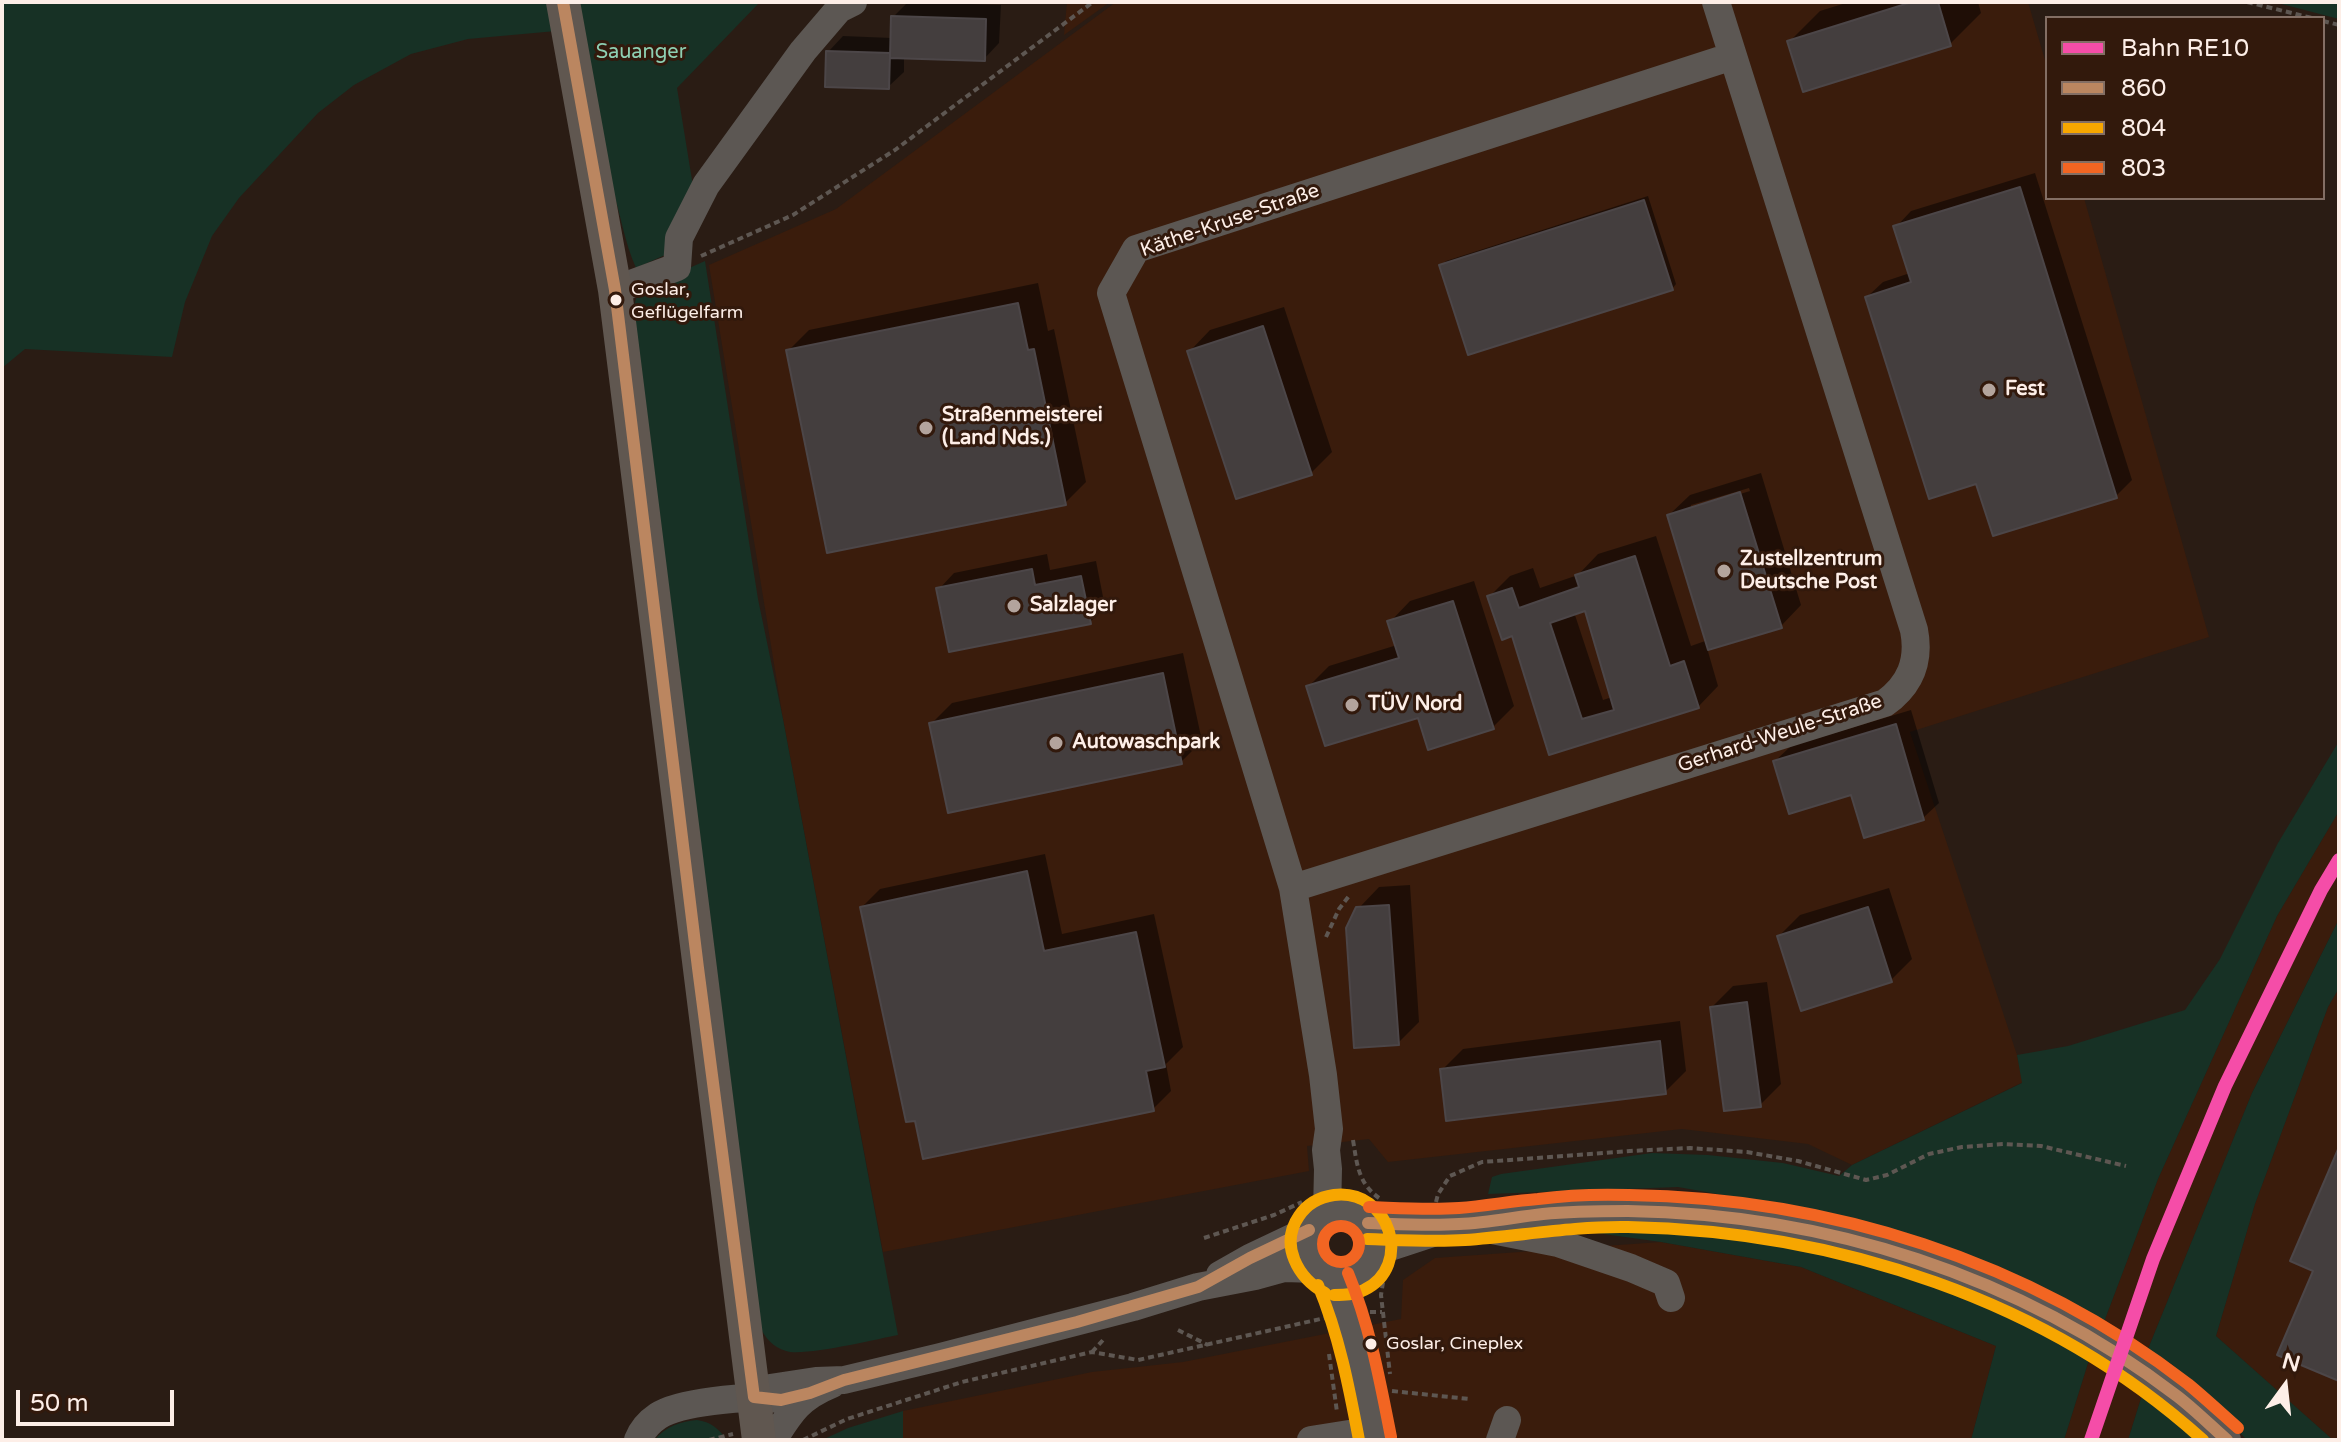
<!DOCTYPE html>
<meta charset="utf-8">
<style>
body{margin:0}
#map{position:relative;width:2341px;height:1442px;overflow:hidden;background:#2a1c14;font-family:"Varela Round",sans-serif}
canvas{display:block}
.frame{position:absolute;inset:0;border:4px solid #fdeee7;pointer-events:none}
.legend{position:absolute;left:2045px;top:16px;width:280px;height:184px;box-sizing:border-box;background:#32190c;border:2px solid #836e64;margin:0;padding:10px 14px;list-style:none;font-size:24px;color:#fdeee7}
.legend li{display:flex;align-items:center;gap:16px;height:40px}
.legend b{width:40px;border:2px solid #836e64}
.north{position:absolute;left:2245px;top:1346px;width:80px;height:80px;-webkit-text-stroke:6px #32190c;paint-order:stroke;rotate:15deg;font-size:22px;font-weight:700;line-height:32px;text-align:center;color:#fdeee7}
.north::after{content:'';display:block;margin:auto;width:28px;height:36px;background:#fdeee7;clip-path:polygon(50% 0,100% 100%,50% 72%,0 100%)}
.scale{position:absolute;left:16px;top:1390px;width:158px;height:36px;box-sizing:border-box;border:4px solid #fdeee7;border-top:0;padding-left:10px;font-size:24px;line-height:28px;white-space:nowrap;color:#fdeee7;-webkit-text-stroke:6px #32190c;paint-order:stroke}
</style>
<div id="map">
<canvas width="2341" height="1442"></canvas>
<div class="frame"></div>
<ul class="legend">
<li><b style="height:10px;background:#f54da8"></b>Bahn RE10</li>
<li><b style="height:10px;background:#bb8660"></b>860</li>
<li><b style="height:10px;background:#f7a600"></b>804</li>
<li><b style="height:10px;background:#f26522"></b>803</li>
</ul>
<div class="north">N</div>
<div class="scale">50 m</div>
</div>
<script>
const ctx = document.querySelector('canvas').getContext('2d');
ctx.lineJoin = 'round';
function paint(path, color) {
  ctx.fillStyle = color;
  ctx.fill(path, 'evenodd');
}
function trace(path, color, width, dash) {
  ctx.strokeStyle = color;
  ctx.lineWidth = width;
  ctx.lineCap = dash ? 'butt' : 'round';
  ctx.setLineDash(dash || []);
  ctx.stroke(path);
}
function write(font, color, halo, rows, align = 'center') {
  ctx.font = font + ' "Varela Round",sans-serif';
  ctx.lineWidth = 6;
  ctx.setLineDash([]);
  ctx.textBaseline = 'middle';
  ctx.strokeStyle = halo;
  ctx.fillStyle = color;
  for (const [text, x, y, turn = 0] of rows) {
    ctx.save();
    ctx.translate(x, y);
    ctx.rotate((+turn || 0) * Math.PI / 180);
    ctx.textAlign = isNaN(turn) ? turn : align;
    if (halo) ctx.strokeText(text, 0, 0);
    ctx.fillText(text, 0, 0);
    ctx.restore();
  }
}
paint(new Path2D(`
 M1067,2H1110L1064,35Z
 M1116,2H2028L2047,67V198H2084L2209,637L1910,732L2017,1055L2023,1082L1852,1165L1808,1144L1682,1129L1388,1162L1369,1139L1307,1146L1309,1171L883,1252L783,719L709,265L836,209Z
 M2339,811V919L2252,1093L2148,1349L2104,1322L2158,1179L2277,916Z
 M2339,988V1440H2333L2216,1336L2255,1204L2328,1007Z
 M1661,1242L1801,1267L1996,1346L1971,1440H903V1411L1092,1372L1183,1362L1401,1319L1403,1280L1435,1258Z
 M2089,1360L2142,1395L2128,1440H2064Z`), '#3a1c0c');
paint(new Path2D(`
 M2,2H549L556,31L468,39L411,54L354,85L318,113L239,198L212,236L185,302L172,357L25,349L2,368Z
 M577,2H760L677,88L694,192L665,255L636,268C624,242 621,213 611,186Z
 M2274,2H2339V19Z
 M705,261L758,599L783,719L898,1335C877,1339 803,1357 786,1351C772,1347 766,1338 759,1326L632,312L637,296L644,288Z
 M2339,741V811L2277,916L2158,1179L2104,1322L2001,1267L1835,1215L1678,1187L1488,1194L1492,1177L1501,1174L1652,1153L1708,1155L1783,1163L1839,1176L1852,1165L2022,1083L2017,1055L2068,1046L2185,1010L2220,959L2278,843Z
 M2339,919V988L2328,1007L2255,1204L2216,1336L2333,1440H2247L2173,1365L2148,1349L2252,1093Z
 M1677,1230L1810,1245L1944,1286L2040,1329L2089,1360L2064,1440H1971L1996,1346L1801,1267L1661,1242L1582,1231Z
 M2142,1395L2202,1440H2128Z
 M903,1411V1440H822L848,1428Z
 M697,1420C711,1422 718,1428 727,1440H654C667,1426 679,1422 697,1420Z`), '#173125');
paint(new Path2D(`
 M908,2L1001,5L999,43L984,59L904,56V72L888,87L828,52L843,36L892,38L893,17Z
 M1849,2H1978L1981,13L1950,44L1789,42L1820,11Z
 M2035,173L2132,480L2116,496L1978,481L1867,297L1883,282L1910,273L1896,227L1911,211Z
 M1648,196L1676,284L1672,289L1442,265L1446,261Z
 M1038,283L1048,331L1054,329L1086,482L1065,503L788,351L809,330Z
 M1284,307L1332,452L1311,473L1190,351L1210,330Z
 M1761,473L1801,605L1781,626L1707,648L1718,686L1698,707L1550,752L1514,634L1489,597L1510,576L1533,568L1540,588L1578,575L1598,554L1656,536L1691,646L1708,640L1669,515L1690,495ZM1749,488L1750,491L1691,509V505ZM1587,608L1612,697L1603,700L1574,612Z
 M1047,554L1050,570L1096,561L1105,607L1090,622L939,589L954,573Z
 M1474,581L1514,706L1493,727L1419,715L1308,687L1329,666L1397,645L1390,622L1410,601Z
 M1183,653L1202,741L1181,762L931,724L952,703Z
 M1911,710L1939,803L1923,818L1852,793L1775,761L1791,746Z
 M1045,854L1062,934L1154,914L1183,1047L1166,1064L1171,1091L1153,1109L862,907L880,889Z
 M1410,885L1419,1022L1398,1043L1358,909L1379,887Z
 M1889,888L1912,959L1891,980L1779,936L1800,915Z
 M1767,982L1781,1084L1760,1105L1712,1007L1733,986Z
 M1680,1021L1686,1071L1665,1092L1442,1070L1463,1049Z`), '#0007');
const building = new Path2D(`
 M1912,2H1938L1951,46L1803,92L1787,41Z
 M891,16L986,19L985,61L890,58Z
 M826,51L890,53L889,89L825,87Z
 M2020,187L2117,498L1993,536L1976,484L1929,499L1865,297L1911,282L1893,226Z
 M1644,200L1673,290L1468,355L1439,265Z
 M1018,303L1028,350L1034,349L1066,505L827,553L786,350Z
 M1263,326L1312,475L1236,499L1187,351Z
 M1740,492L1782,628L1708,650L1667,515Z
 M1635,556L1670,666L1684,661L1699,708L1549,755L1512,636L1502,640L1487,596L1512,588L1519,608L1579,587L1575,575ZM1585,611L1614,710L1582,719L1550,623Z
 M1032,569L1035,585L1081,576L1091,624L949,652L936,588Z
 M1453,601L1494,729L1428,750L1418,718L1325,746L1306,686L1399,658L1387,621Z
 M1163,673L1182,764L948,813L929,723Z
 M1896,724L1924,820L1864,838L1851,795L1789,814L1773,761Z
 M1027,871L1044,951L1136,932L1165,1067L1146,1071L1154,1111L923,1159L915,1121L906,1122L860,907Z
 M1389,905L1399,1045L1354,1048L1346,928L1356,907Z
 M1868,907L1892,982L1801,1011L1777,936Z
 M1747,1002L1761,1107L1724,1111L1710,1007Z
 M1660,1041L1666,1094L1446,1121L1440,1069Z
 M2339,1147V1381L2277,1355L2313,1271L2290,1261Z`);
paint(building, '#443e3e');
trace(building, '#4c4648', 2);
trace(new Path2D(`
 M2247,2L2312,18
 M2323,21L2339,25
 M701,256L793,215L895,150L1093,2
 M1326,937L1339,909L1349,896
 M1353,1140C1357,1164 1358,1183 1379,1198
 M1436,1202L1438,1194L1450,1176L1482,1162L1630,1151L1690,1148L1747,1152L1798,1161L1866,1180L1887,1175L1929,1154L1962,1147L2004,1144L2041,1146L2126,1166
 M1204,1238L1274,1215L1302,1202
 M1387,1274L1384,1276L1381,1295L1390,1374
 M1370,1312H1382
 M1178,1330L1208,1345
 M1092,1352L1104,1339
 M1329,1354L1337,1412
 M1392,1391L1469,1399
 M709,1440L733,1434
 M803,1440L847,1419L962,1382L1092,1352L1138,1360L1325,1318`), '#5e5752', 4, [6, 4]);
trace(new Path2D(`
 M615,290L677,267L679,238L706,185L803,51L839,9L853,2
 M1293,888L1885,703C1910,685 1920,661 1914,630L1716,2
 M1306 1245a35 35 0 1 1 70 0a35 35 0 1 1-70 0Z
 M1327,1213L1328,1169L1326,1150L1329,1129L1323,1075L1293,888L1111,293L1136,249L1733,56
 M1368,1223C1399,1224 1429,1225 1459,1224C1492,1222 1524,1215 1556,1213C1580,1211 1605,1211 1629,1211C1824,1210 2022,1277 2177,1396C2194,1410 2210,1425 2227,1440
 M1487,1229L1558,1243L1631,1268L1666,1283L1671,1298
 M1375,1252L1439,1231
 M1220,1275L1250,1258L1309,1230
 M1333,1279L1348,1315L1353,1343L1362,1369L1375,1440
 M754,1397L770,1388L816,1381L844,1380L940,1357L1133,1307L1198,1287L1255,1276L1284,1268L1316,1269
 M638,1440C642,1430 649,1422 658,1416C679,1402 745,1396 771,1399
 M773,1440C791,1411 800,1397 832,1384
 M1311,1440L1374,1430
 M1500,1440L1507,1420`), '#5c5753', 28);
trace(new Path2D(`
 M563,2L615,290L759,1440`), '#605750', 34);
trace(new Path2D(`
 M563,2L615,290L698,968L754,1397
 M1368,1223C1398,1224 1429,1226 1459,1224C1487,1223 1515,1217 1543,1214C1572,1211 1600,1211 1628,1211C1826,1214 2019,1275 2177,1396C2194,1409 2210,1425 2227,1440
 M754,1397L781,1400L810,1393L844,1380L1077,1322L1198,1287L1250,1258L1309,1230`), '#bb8660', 12);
trace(new Path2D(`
 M1367,1239C1400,1240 1433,1242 1465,1240C1520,1236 1573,1226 1628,1227C1836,1231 2047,1299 2203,1440
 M1318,1285C1339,1335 1349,1387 1359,1440
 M1325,1293C1298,1278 1279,1245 1299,1216C1307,1204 1320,1197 1334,1195C1390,1188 1414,1266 1364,1290C1355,1295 1344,1295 1334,1295`), '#f7a600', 12);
trace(new Path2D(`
 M1369,1207C1399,1208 1429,1210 1459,1208C1486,1206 1512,1201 1538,1199C1568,1195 1598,1194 1629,1195C1829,1198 2028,1260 2188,1384C2205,1398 2221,1413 2238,1428
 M1323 1244a18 18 0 1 1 36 0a18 18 0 1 1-36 0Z
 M1348,1273C1370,1326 1380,1381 1391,1437`), '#f26522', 12);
trace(new Path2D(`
 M2091,1440L2153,1259L2225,1086L2321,890L2339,860`), '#f54da8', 14);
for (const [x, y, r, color] of [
 [616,300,7,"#fdeee7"],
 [1989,390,8,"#b3a49d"],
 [926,428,8,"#b3a49d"],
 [1724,571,8,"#b3a49d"],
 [1014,606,8,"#b3a49d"],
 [1352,705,8,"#b3a49d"],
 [1056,743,8,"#b3a49d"],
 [1371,1344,7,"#fdeee7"]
]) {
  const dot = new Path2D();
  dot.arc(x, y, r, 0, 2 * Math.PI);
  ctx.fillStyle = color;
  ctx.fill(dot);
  trace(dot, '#32190c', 3);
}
write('18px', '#fdeee7', '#32190c', [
 ["Goslar,",631,290],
 ["Geflügelfarm",631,313],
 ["Goslar, Cineplex",1386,1344]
], 'left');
write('20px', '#8ecfb2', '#32190c', [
 ["Sauanger",641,53]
]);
write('20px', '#fdeee7', '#32190c', [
 ["Käthe-Kruse-Straße",1230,221,-19],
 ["Gerhard-Weule-Straße",1780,734,-18]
]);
write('bold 20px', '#fdeee7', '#32190c', [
 ["Fest",2005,390],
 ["Straßenmeisterei",942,416],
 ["(Land Nds.)",942,439],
 ["Zustellzentrum",1740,560],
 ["Deutsche Post",1740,583],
 ["Salzlager",1030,606],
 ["TÜV Nord",1368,705],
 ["Autowaschpark",1072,743]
], 'left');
</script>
